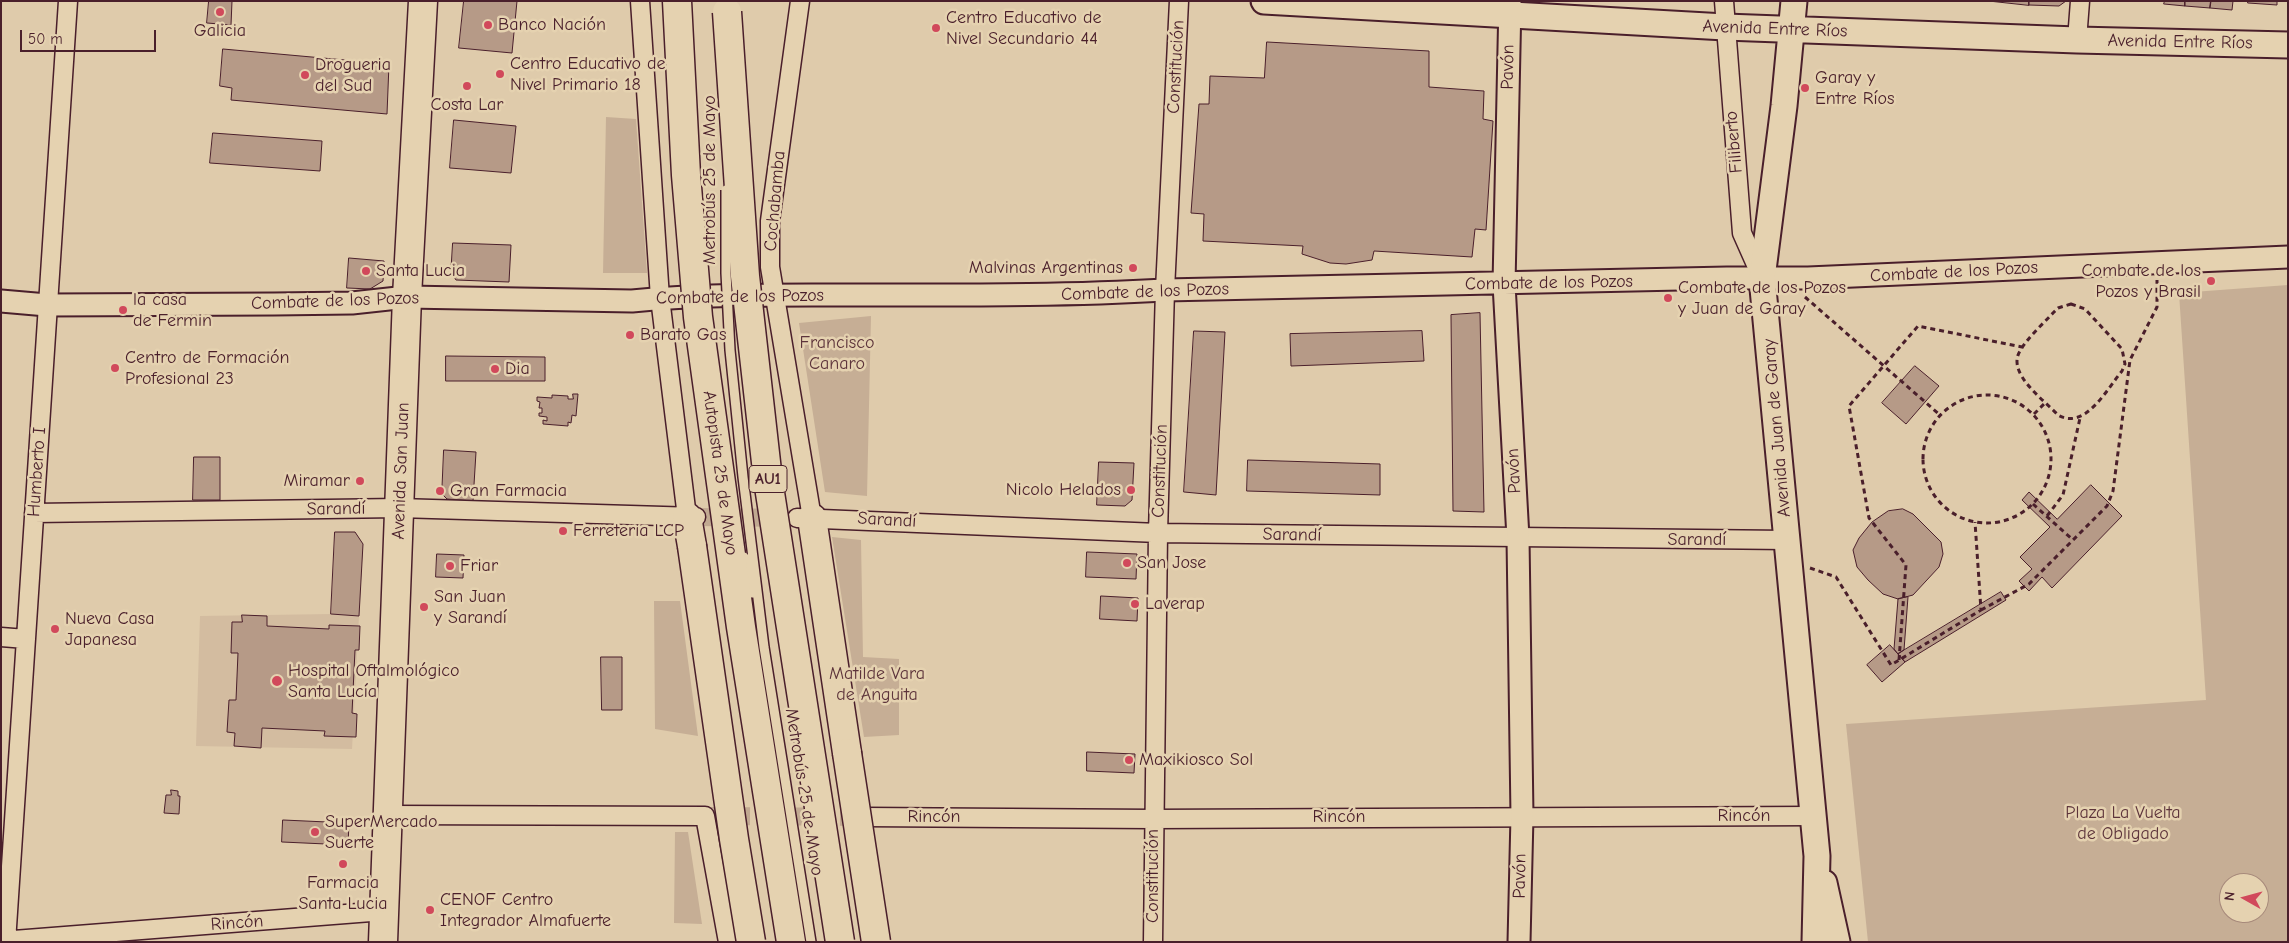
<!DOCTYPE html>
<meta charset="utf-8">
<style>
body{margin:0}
#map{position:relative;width:2289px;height:943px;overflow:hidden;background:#dfcbab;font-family:"Comic Neue",sans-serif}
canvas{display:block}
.frame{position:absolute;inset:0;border:2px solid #4a1f2b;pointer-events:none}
.north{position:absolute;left:2219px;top:873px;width:50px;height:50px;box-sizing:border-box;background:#e5d2b0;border:1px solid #a78a7b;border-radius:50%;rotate:277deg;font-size:14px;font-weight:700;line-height:20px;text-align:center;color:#4a1f2b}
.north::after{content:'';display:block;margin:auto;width:18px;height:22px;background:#d1495b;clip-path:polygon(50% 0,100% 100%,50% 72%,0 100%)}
.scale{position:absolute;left:20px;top:30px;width:136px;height:22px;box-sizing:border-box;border:2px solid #4a1f2b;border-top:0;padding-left:6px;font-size:15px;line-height:18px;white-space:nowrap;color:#4a1f2b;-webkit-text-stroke:4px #e5d2b0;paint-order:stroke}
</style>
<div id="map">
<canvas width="2289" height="943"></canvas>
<div class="frame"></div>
<div class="north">N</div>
<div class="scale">50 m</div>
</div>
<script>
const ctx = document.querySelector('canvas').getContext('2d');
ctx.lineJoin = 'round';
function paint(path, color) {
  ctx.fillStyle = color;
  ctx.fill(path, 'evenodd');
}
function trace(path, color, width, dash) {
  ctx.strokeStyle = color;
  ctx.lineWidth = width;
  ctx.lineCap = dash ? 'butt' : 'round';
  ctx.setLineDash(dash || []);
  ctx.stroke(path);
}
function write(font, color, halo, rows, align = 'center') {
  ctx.font = font + ' "Comic Neue",sans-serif';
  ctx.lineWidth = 5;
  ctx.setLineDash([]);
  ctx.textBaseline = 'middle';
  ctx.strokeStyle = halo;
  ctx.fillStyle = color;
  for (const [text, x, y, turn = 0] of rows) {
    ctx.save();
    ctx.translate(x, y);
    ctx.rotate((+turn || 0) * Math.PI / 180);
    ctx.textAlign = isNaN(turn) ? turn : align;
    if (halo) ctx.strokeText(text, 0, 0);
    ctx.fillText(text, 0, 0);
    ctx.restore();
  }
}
paint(new Path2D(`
 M331,614L359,616L352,749L196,746L200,616Z`), '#d3bca0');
paint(new Path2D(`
 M606,117L636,119L647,273H603Z
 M2288,285V942H1868L1846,724L2206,700L2179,293ZM2229,883H2259V913H2229Z
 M871,316L867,496L825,492L799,323Z
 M832,537L861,540L863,657L899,659V735L864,737Z
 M654,601H680L698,736L655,729Z
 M675,832H688L702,924L674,923Z`), '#c6ae95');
const building = new Path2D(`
 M209,1H232L231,25L207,23Z
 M464,1H517L512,53L459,48Z
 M1989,1H2029V5Z
 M2029,1H2066L2059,6L2029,5Z
 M2165,1H2185V6L2164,4Z
 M2185,1H2211L2210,8L2185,6Z
 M2211,1H2233L2232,10L2210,8Z
 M2248,1H2277V5L2248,3Z
 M1267,42L1429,51V87L1484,91L1483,119L1493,121L1486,230L1475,229L1472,257L1374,251L1372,260L1346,264L1330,263L1302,254L1303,246L1203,241L1204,214L1191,213L1199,104H1209L1210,76L1264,78Z
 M223,49L389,64L387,114L231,100L232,88L220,86Z
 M454,120L516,126L511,173L450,168Z
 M213,133L322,141L320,171L210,163Z
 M453,243L511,245L509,282L456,280L451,273Z
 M349,258L384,261L383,281L370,289L347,288Z
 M1480,313L1484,512L1453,511L1451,315Z
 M1194,331L1225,332L1216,495L1184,492Z
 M1422,331L1424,361L1291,366L1290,334Z
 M446,356L545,357V381H446Z
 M1915,366L1939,386L1906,424L1882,403Z
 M573,394H578L576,416L572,415L571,423L568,422V426L543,424V420L547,421V417L539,416V413H542V408H539L540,402L537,401V397L552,398V395L568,396V399H573Z
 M444,450L476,452L473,501L447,499L442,494Z
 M194,457H220V500H193Z
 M1248,460L1380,464V495L1247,491Z
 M1099,462L1134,463L1132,500L1125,506L1097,505Z
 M2091,485L2122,516L2052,588L2042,577L2029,591L2019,581L2032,569L2020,557L2050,527L2022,500L2029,492L2057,519Z
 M1903,509L1913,514L1941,542L1943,554L1939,567L1913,595L1898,599L1883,594L1868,580L1857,567L1853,550L1859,538L1872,522L1888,511Z
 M335,532H355L363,544L359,616L331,614Z
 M1087,552L1137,554L1136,579L1086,577Z
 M437,554L464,555L463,578L436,577Z
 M2001,592L2006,600L1905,662L1898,654Z
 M1101,596L1138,598L1137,621L1100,619Z
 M1908,597L1904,650L1898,654L1894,649L1898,599Z
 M242,615L267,616V626L329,629V625L360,626L359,650H355L352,713L357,714L356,737L324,736L325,731L262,728L261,748L234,746L235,733L227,732L229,700H236L238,653H231L232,622H242Z
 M1890,645L1905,662L1882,682L1867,665Z
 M601,657H622V710H602Z
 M1087,752L1135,754L1134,773L1087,771Z
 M171,790L178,791V796H180L179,814L164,813L166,795H171Z
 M283,820L349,823L348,845L282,842Z`);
paint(building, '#b69a87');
trace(building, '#4a1f2b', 1);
trace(new Path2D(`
 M697,517L784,518
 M705,816L864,817`), '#c1a991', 18, [18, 9]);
const minor = new Path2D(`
 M640,1L660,298L687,517
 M800,1L770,221V267L812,518
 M1724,1L1742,233L1762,278
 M2077,40L2080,1
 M34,513L399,508L696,517
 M797,518L1158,533L1787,540
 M1,637L26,639
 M388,815L705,816L728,942
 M864,817L1153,819L1813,816
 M1,941L384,911
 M6,942L68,1
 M1153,942L1158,533L1165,290L1179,1`);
const tertiary = new Path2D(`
 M1510,1L1504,284L1518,538L1522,816L1519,942
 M1,301L47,305L274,304L352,303L407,297L632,301C705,294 778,295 851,295C956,295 1061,296 1165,290L1727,278H1808L2288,257`);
const secondary = new Path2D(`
 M1264,1L1725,27L2077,40L2288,45
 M1794,1L1784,106L1762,278L1817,856L1815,942
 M1824,883L1837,942`);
const primary = new Path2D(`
 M383,942L407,297L423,1`);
const motorway = new Path2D(`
 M687,517L692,546
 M812,518L847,753`);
trace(minor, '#4a1f2b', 21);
trace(tertiary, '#4a1f2b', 25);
trace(secondary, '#4a1f2b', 29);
trace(primary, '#4a1f2b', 31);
trace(motorway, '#4a1f2b', 31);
trace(new Path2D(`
 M1805,297L1940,415
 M2071,304L2085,309L2122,349L2125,364L2122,371C2107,389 2085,431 2058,415C2044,400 2006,373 2020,351C2028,337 2042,325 2053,313L2058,308Z
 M1923 459a64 64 0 1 1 128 0a64 64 0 1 1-128 0Z
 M2034,414L2046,402
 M2033,504L2073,540
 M2047,516L2063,495L2080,418
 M1810,568L1836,577L1891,665L1981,610L1975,522
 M1981,610L2029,584L2107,506L2113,491L2130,360L2157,307V280
 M1899,660L1906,565L1869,518L1849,406L1918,326L2022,347`), '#4a1f2b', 3, [5, 4]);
trace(minor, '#e5d2b0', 18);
trace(tertiary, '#e5d2b0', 21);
trace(secondary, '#e5d2b0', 25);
trace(primary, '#e5d2b0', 28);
trace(motorway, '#e5d2b0', 28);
const serviceBridge = new Path2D(`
 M726,190V273L730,350L743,477L764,647L811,942
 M744,557L752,593`);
const motorwayBridge = new Path2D(`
 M677,1L686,175L698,317L741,627L791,942
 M727,12L745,276L768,480L840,942
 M692,546L734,839L751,942
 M847,753L876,942`);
trace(serviceBridge, '#4a1f2b', 12, []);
trace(motorwayBridge, '#4a1f2b', 31, []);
trace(serviceBridge, '#e5d2b0', 9);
trace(motorwayBridge, '#e5d2b0', 28);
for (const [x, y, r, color] of [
 [220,12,5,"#d1495b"],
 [488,25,5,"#d1495b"],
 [936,28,5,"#d1495b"],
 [500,74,5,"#d1495b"],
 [305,75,5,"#d1495b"],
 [467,86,5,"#d1495b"],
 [1805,88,5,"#d1495b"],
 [1133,268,5,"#d1495b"],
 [366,271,5,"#d1495b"],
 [2211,281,5,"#d1495b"],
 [1668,298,5,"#d1495b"],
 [123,310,5,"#d1495b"],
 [630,335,5,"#d1495b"],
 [115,368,5,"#d1495b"],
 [495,369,5,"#d1495b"],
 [360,481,5,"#d1495b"],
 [1131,490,5,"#d1495b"],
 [440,491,5,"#d1495b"],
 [563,531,5,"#d1495b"],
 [1127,563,5,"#d1495b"],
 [450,566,5,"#d1495b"],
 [1135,604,5,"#d1495b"],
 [424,607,5,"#d1495b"],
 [55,629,5,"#d1495b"],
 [277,681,6,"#d1495b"],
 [1129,760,5,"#d1495b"],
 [315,832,5,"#d1495b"],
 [343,864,5,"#d1495b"],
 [430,910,5,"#d1495b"]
]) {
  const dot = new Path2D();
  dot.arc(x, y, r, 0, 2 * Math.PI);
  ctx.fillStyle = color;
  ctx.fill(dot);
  trace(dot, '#e5d2b0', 2);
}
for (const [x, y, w] of [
 [768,479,38]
]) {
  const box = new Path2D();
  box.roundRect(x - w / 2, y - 13.5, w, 27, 4);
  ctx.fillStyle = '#e5d2b0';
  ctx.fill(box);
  trace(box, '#4a1f2b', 1);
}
write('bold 16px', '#4a1f2b', null, [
 ["AU1",768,479]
]);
write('18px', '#4a1f2b', '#e5d2b0', [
 ["Centro Educativo de",946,18],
 ["Nivel Secundario 44",946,39],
 ["Banco Nación",498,25],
 ["Galicia",220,31,"center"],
 ["Centro Educativo de",510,64],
 ["Nivel Primario 18",510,85],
 ["Drogueria",315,65],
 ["del Sud",315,86],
 ["Garay y",1815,78],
 ["Entre Ríos",1815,99],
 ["Costa Lar",467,105,"center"],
 ["Malvinas Argentinas",1123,268,"right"],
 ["Santa Lucia",376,271],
 ["Combate de los",2201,271,"right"],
 ["Pozos y Brasil",2201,292,"right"],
 ["Combate de los Pozos",1678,288],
 ["y Juan de Garay",1678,309],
 ["la casa",133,300],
 ["de Fermin",133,321],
 ["Barato Gas",640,335],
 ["Centro de Formación",125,358],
 ["Profesional 23",125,379],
 ["Dia",505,369],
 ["Miramar",350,481,"right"],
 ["Nicolo Helados",1121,490,"right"],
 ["Gran Farmacia",450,491],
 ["Ferreteria LCP",573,531],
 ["San Jose",1137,563],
 ["Friar",460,566],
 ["San Juan",434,597],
 ["y Sarandí",434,618],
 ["Laverap",1145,604],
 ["Nueva Casa",65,619],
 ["Japanesa",65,640],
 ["Hospital Oftalmológico",288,671],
 ["Santa Lucía",288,692],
 ["Maxikiosco Sol",1139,760],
 ["SuperMercado",325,822],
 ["Suerte",325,843],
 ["Farmacia",343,883,"center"],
 ["Santa Lucia",343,904,"center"],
 ["CENOF Centro",440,900],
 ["Integrador Almafuerte",440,921]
], 'left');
write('18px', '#4a1f2b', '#e5d2b0', [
 ["Avenida Entre Ríos",1775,29,2],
 ["Avenida Entre Ríos",2180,42,1],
 ["Constitución",1176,67,-87],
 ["Pavón",1508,67,-89],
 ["Filiberto",1734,142,-95],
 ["Metrobús 25 de Mayo",710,180,-90],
 ["Cochabamba",775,201,-85],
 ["Combate de los Pozos",1954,272,-3],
 ["Combate de los Pozos",1549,283,-1],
 ["Combate de los Pozos",1145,292,-2],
 ["Combate de los Pozos",740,297,-1],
 ["Combate de los Pozos",335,301,-2],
 ["Avenida Juan de Garay",1777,428,-95],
 ["Avenida San Juan",401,471,-88],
 ["Constitución",1160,471,-88],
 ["Pavón",1514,471,-93],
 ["Humberto I",37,472,-86],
 ["Autopista 25 de Mayo",720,473,82],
 ["Sarandí",336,509,-1],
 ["Sarandí",887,520,3],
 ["Sarandí",1292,535,1],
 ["Sarandí",1697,540],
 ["Metrobús 25 de Mayo",804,792,81],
 ["Rincón",1744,816],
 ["Rincón",934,817],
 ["Rincón",1339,817],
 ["Constitución",1153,876,-90],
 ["Pavón",1520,876,-89],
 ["Rincón",237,923,-4]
]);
write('18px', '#5d343b', '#e5d2b0', [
 ["Francisco",837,343],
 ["Canaro",837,364],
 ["Matilde Vara",877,674],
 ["de Anguita",877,695],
 ["Plaza La Vuelta",2123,813],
 ["de Obligado",2123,834]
]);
</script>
